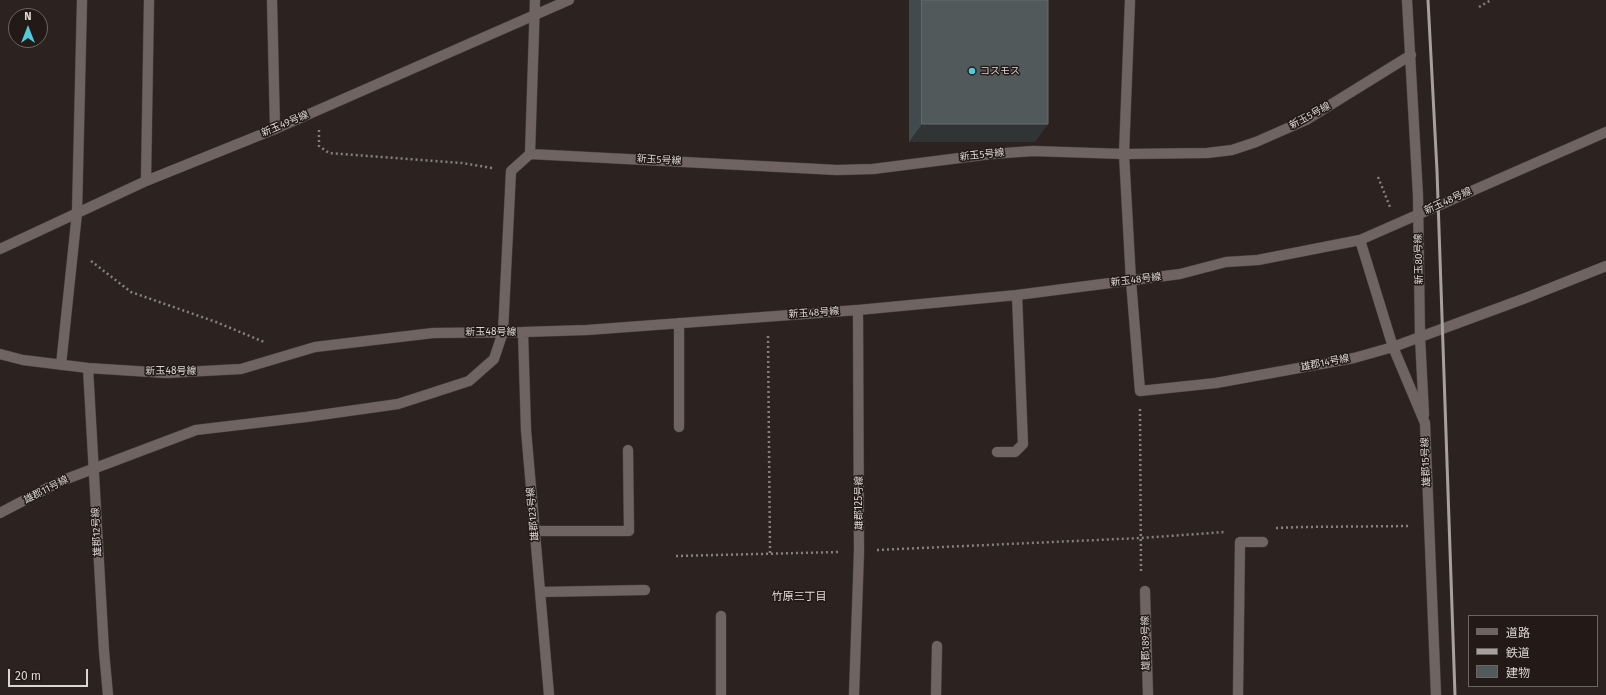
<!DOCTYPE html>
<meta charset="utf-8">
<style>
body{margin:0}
#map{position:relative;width:1606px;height:695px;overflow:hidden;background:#2c2321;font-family:"Fira Sans","Noto Sans JP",sans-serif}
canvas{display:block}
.legend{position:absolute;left:1468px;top:615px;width:130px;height:72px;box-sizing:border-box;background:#231a17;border:1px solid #6d6562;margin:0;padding:5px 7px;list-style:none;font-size:12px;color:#dbd5d3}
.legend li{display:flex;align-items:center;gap:8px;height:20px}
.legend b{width:20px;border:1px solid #6d6562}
.north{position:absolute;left:8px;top:8px;width:40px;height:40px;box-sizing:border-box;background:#231a17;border:1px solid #6d6562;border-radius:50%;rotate:0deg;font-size:11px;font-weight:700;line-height:16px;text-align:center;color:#dbd5d3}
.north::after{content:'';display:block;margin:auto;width:14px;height:18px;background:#53cadc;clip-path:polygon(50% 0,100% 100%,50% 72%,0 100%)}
.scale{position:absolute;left:8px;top:669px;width:80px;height:18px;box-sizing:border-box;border:2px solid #dbd5d3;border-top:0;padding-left:5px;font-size:12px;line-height:14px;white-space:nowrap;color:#dbd5d3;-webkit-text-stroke:3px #231a17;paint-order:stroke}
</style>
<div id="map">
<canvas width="1606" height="695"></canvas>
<ul class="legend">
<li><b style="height:5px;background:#6f6461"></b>道路</li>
<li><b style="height:5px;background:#a7a09e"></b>鉄道</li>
<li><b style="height:11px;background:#51595b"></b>建物</li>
</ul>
<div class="north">N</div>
<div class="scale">20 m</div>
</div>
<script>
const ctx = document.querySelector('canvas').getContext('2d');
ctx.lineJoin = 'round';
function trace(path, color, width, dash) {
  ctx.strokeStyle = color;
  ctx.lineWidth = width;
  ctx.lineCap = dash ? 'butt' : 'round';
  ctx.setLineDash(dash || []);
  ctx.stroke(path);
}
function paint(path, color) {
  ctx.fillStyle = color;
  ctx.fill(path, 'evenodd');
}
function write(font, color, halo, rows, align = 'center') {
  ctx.font = font + ' "Fira Sans","Noto Sans JP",sans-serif';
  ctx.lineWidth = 3;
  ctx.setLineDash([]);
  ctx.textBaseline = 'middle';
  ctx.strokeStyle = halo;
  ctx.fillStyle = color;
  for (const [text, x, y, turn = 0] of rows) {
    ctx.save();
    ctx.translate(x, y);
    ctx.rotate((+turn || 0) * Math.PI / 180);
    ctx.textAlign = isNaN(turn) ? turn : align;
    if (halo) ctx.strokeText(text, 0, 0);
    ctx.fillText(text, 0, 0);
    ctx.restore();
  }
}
const minor = new Path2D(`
 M1130,0L1124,154L1131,281L1140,391L1216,383L1354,358L1393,347L1523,299L1606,266
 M1407,0L1418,196L1420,337L1424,415
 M530,154L837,170L873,169L991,154L1033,151L1124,154L1207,153L1232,150L1256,142L1306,120L1411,55
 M146,181L149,0
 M1360,240L1393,347L1425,423L1436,695
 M0,249L146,181L275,129L272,0
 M679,323V427
 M523,332L526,430L549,695
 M0,354L23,360L88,368L166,373L241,369L315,347L433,333L523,332L587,330L858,310L1017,295L1180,274L1226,262L1258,260L1360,240L1606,132
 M61,365L77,213L82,0
 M88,368L104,651L108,695
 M997,452H1015L1023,444L1017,295
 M0,513L61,481L196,430L306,417L398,404L469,381L494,359L503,332L511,171L530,154L535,0
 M535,531H629L628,450
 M1145,591L1148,695
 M540,592L645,590
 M721,616V695
 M854,695L859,551L858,310
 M936,695L937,646
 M1238,695L1240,542H1263`);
const tertiary = new Path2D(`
 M275,129L569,0`);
trace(minor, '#48403e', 11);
trace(tertiary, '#48403e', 11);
trace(new Path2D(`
 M1479,7L1491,0
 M319,130V146L329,153L462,163L492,168
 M1378,177L1390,207
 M91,261L131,292L216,322L264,342
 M768,336L770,553
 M1140,409L1141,572
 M1276,528L1301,527L1411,526
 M877,550L1141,538L1225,532
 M676,556L840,552`), '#87807e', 2.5, [2, 3]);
trace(minor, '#6f6461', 10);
trace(tertiary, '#6f6461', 10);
trace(new Path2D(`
 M1428,0L1437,171L1455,695`), '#a7a09e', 3);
paint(new Path2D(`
 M909,0H1048L1035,142H909Z`), '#414a4c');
paint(new Path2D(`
 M922,124H1048L1035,142H909Z`), '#313435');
const building = new Path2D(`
 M922,0H1048V124H922Z`);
paint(building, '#51595b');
trace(building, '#676d6e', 1);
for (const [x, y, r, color] of [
 [972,71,4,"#53cadc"]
]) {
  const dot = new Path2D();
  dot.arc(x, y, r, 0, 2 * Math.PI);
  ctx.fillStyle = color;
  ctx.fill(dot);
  trace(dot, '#231a17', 1.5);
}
write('10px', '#dbd5d3', '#231a17', [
 ["コスモス",980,71]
], 'left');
write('10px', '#dbd5d3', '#231a17', [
 ["新玉5号線",1310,116,-28],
 ["新玉49号線",285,124,-23],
 ["新玉5号線",982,155,-6],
 ["新玉5号線",659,160,3],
 ["新玉48号線",1448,201,-24],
 ["新玉80号線",1419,259,-91],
 ["新玉48号線",1136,280,-7],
 ["新玉48号線",814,313,-4],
 ["新玉48号線",491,332],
 ["雄郡14号線",1325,363,-11],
 ["新玉48号線",171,371],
 ["雄郡15号線",1426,462,-92],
 ["雄郡11号線",46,490,-27],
 ["雄郡125号線",859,503,-90],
 ["雄郡123号線",533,514,-95],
 ["雄郡12号線",97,532,-93],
 ["雄郡189号線",1146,643,-91]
]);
write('11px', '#e9dcd8', '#231a17', [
 ["竹原三丁目",799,597]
]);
</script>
